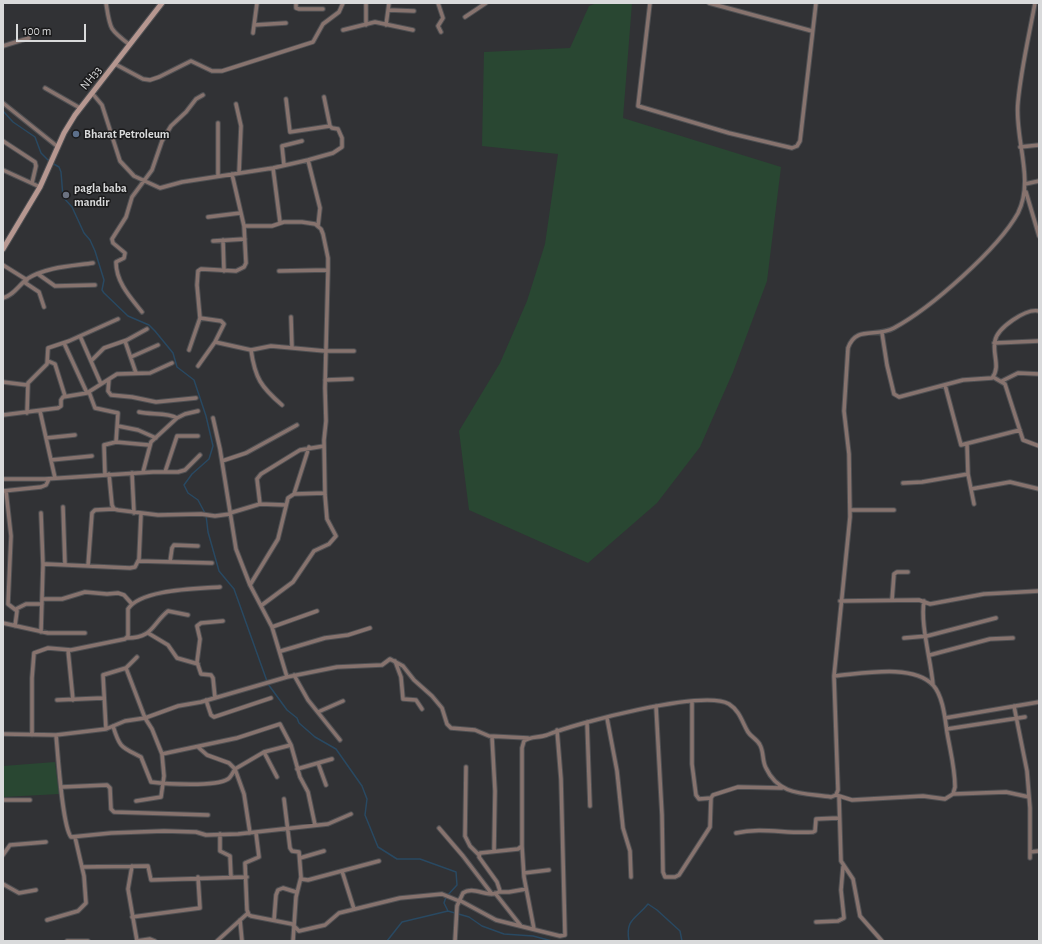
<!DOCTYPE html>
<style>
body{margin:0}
#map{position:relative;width:1042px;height:944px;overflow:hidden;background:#313235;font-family:"Alegreya Sans",sans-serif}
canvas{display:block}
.frame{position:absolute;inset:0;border:4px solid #d9dadb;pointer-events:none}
.scale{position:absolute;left:16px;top:24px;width:70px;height:18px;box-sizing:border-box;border:2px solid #d9dadb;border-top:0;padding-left:5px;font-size:12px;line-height:14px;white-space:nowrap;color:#d9dadb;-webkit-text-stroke:3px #1a1a1b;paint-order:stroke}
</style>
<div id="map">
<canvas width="1042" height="944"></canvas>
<div class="frame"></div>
<div class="scale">100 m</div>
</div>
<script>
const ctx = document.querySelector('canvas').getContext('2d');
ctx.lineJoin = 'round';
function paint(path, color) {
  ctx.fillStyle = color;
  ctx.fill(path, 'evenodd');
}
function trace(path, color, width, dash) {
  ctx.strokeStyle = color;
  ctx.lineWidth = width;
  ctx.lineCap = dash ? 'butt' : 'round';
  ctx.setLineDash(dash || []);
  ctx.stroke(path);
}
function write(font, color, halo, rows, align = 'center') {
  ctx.font = font + ' "Alegreya Sans",sans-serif';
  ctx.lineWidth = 3;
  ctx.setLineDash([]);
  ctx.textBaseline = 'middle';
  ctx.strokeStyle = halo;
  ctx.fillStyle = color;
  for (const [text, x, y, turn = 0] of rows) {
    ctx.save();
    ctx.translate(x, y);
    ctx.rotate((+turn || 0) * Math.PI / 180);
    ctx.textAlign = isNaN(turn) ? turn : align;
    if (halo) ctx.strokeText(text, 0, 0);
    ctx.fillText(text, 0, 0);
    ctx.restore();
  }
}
paint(new Path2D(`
 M597,3H632L623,118L781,167L767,281L733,372L700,447L657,503L588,563L469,510L459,431L500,363L527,301L545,244L558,154L482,146L484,52L570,48L589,6Z
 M55,762L59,794L4,797L3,766Z`), '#294732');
trace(new Path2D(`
 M3,111L13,122L35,137L41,153L49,161
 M52,163L59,167L61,172L63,197L72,207L84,233L90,240L95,251L104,280L102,290L104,293L128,316L149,325L155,331L173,353L177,367L194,380L206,416L213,446L209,459L192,474L184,485L188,493L198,500L206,515L208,532L219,571L234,589L268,684L287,710L297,718L299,723L315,737L336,749L362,786L367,799L365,815L378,847L397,859H420L456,872L457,885L446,897L444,903L448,911
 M387,941L402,922L448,911L469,917L482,926L504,934L533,936L552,941
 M629,941C625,919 636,919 648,904L657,910L680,931L682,941`), '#294962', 1.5);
const street = new Path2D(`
 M106,3C110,29 109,29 130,45
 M296,3V8L299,9H323
 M438,3L443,18L438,26L441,32
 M650,3L638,106L729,133L792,148L797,146L800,141L816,3
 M709,3L812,31
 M388,10L414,11
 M465,17L486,3
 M254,25L286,23
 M366,25V3
 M386,25L389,3
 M343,30L375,22L413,30
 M253,33L257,3
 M3,46L29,38
 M115,64L143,79L150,80L159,77L191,61L212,71H222L313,42L323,24L339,12L343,3
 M45,88L80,108
 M92,93L102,105L120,161L134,176L160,188L182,182L273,168L308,160L333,153L342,147V138L338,129L332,128L330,126L324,97
 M286,99L290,132L330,126
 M3,103L58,147
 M236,104L241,126L239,173
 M218,123V176
 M3,141L35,162L36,166L32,183
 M1020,147L1039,145
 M308,160L320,208L318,226
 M284,165L282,146L302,141
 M273,168L280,222
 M3,170L40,187
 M1025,184L1039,181
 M1026,192L1039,236
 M208,217L240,213
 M244,226H272L284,222H302L315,224L321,229L323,234L328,258V270L325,388L326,421L324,440L325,495L327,519L336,536L329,544L314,551L293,582L262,605
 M223,240L224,271
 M213,241L245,239
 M3,265L27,280
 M279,271L328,270
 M38,274L55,286L95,285
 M24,282L39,292L44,307
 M3,298C14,295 18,286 27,279C45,267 72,266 93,263
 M142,312C130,297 116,282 116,262L124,258L125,253L113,243L112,239L126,217L132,197L152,170L162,141L171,126L186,112L196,99L203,95
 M291,317L292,348
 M882,333L887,365L894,394L899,397L963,380L992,378C1001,367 992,354 995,341C997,328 1026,308 1039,311
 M80,336L101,384
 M125,341L136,373
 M215,342L251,350L271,346L325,351H354
 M64,343L87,393
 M994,343L1039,341
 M189,350L200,318L197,285L198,271L201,269L236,271L244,267L246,263L244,226L232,174
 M251,350C255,378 261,387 282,405
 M131,357L158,345
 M48,361L55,364L65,396
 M91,361L104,348L127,340L147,329
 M198,366L215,342L224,324L221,321L200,318
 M993,377L1005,384L1023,440L1039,446
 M109,379L108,391L111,395L132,397L156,402L196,398
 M325,380L352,379
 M1002,381L1018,373L1039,374
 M3,382L27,385
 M945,385L961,445L1020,430
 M89,392L95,408L118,413L116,442
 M40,411L55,478
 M139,412C151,415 167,412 177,418
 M27,413L28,383L47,364L48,348L69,341L118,319
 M3,415L58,408L61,406V400L63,397L87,393L117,374L150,373L172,363
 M213,418L220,449L236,549L250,585L272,627L287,677
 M118,426L138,430L156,438
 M46,438L75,435
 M967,444L968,474L974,504
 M51,460L92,456
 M222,461L246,453L297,425
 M143,472L151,442L177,418L185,414L198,411
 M165,472L177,436H198
 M132,473L134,513
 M109,474L112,505L114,509L118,510L158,515L201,514L215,516L230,514
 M105,475L104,445L116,442L149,445
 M3,479H45L153,472H178L185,470L200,455
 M903,483L922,482L968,474
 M971,489L1010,482L1039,489
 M3,491L41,487L46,485L49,479
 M6,491L11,536L8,604L17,611L15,626
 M294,494L309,447
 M260,504L286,505
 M63,507L65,565
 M850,510H894
 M41,513L43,565
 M230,513L260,504L257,479L261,474L300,450L324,446
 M138,561L212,563
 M170,562L172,548L174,545L198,546
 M88,566L92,513L95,510L114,509
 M250,585L278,539L288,498L294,494L325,493
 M42,599H62L85,592L107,594L118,593L124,595L132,604
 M892,600L894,574L897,572H908
 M840,601L919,600L930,604L984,594L1039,591
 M924,601C920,624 931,660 933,685
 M16,609L26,604H42
 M3,623L48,633H85
 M272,627L317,611
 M41,632L43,565L46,564L130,568L135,567L139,559L141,514
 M148,633L168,645L177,658L198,664
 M127,638C153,638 152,624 168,611L188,615
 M904,638L927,636L996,618
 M68,650L73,700
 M281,651L325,638L348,635L370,628
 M930,655L990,639L1013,638
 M395,661L401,677L403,699L416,700L422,709
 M126,668L145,718L152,729L162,754L237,738L280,724L291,745
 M294,675L308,700L340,740
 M834,676C861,674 912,663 933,685C943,696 945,718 947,732C950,750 955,768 955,787L953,794L945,799L923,796L852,800L836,795
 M215,698L213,678L211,675L201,674L197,662L200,639L197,626L201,623L223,621
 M57,700L103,698
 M206,700L211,715L214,717L271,698
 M692,701V764L696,795L699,799L711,798
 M656,706L662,815L663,872L665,877H675L679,875L710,827L711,798L713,795L738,787L782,788
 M1014,706L1027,771L1030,808V858
 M318,712L343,701
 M607,718L617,771L623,828L630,851L631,877
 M945,718L1039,702
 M587,722L590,806
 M113,726C120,749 122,747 141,757L151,782C166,784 216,787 228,779C231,777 233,772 235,769
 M106,729L103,675L126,668L137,657
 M947,729L1025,717
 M3,734L56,735L106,729L125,721L145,718L178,706L201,702L287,677L337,667L382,665L390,659L403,666L414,680L432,696L442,708L447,724L451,728L475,730L489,736L528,738
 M32,735V678L34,653L48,648L71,650L125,639L128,636V609C141,589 197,589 220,587
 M56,735C58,754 62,825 71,837L111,833L164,831L196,832L206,835L238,834L328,824L351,814
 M492,737L495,791L494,851
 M198,747L207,755L229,763L235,769L264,752L291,745L300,777L308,792L315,825
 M264,752L277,777
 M318,763L326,785
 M466,767L465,836L470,846L479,855
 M235,769L244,794L250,833
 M297,769L332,759
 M62,787L107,785L110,788L111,809L114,812L208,815
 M953,794L1006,792L1029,797
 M839,796L841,861L853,879L860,916L882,941
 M284,799L290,848L292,851L299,852L301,877L296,897L293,941
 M3,800H30
 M136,801L161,797L164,776L162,754
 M439,828L463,856L492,894
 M256,833L259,857L245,863L247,910L249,915L251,916L292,924L299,931L325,925L339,913L400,898L442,894L459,901
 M736,833C762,827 787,834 813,832L815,831L816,819L838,818
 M220,834V851L230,856L231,877
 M522,846L524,877L534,929
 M1030,852L1039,851
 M3,855L10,845L46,842
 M300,858L324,851
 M132,866L128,889L137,941
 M82,867L148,866L151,880L247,877
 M342,871L354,909
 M524,873L549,870
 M301,879L308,880L379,861
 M3,884L19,893L36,890
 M499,892H509L526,889
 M495,893L521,926
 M459,900L496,920L560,936L565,935L561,779L557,730
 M132,917L200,908L198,877
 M47,920L78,911L86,903L84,876L75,837
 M240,920L242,941
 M274,920L276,895L278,890L283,888L296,892
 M816,922L838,921L844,918L841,890L843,867
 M67,941H88
 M137,941L150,939L155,941
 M217,941L248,913
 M455,941L457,906L463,893C474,885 490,900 500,891L497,882L479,857L480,853L518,849L522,846V748L524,741C530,736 539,738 547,735C576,723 704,689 729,704C740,711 742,722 748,732C751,737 757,739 760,745C764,752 762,761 766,768C779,796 804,793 831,797L836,795L838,790L834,676L850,517L849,454L844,411L848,348C856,325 876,338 894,328C931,308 998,249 1018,213C1035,179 1014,138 1018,102C1021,69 1029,36 1035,3`);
const secondary = new Path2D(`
 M3,249L40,187L64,133L75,115L162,3`);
trace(street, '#4f5053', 5.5);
trace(secondary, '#4f5053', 7);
trace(street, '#87736e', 3.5);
trace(secondary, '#b69790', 5);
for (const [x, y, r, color] of [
 [76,134,4,"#5c6f8a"],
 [66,195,4,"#6b7280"]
]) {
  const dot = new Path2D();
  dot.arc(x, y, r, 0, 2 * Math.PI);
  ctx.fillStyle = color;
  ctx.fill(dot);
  trace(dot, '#1a1a1b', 1.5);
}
write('12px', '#d9dadb', '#1a1a1b', [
 ["NH33",91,78,-51]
]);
write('bold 12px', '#d9dadb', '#1a1a1b', [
 ["Bharat Petroleum",84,134],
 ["pagla baba",74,188],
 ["mandir",74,202]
], 'left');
</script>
